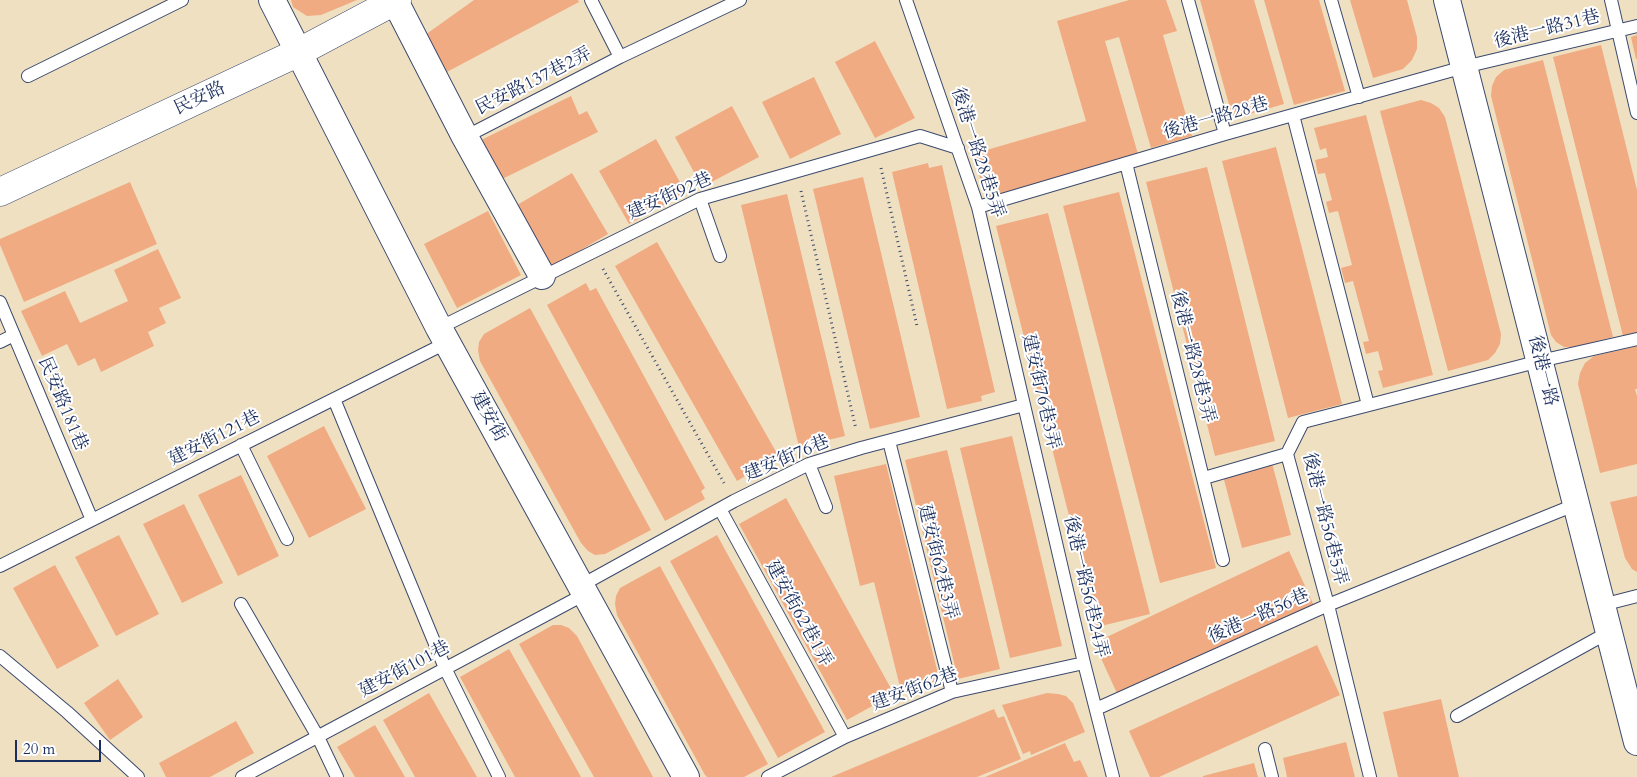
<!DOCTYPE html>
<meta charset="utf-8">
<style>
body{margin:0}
#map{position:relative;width:1637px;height:777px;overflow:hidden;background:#efe0c1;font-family:Cardo,serif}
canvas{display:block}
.scale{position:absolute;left:15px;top:740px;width:86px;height:22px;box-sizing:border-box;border:2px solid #1b2f5e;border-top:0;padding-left:6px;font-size:15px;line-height:18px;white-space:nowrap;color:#1b2f5e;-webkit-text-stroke:4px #fff;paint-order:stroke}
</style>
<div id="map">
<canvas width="1637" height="777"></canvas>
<div class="scale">20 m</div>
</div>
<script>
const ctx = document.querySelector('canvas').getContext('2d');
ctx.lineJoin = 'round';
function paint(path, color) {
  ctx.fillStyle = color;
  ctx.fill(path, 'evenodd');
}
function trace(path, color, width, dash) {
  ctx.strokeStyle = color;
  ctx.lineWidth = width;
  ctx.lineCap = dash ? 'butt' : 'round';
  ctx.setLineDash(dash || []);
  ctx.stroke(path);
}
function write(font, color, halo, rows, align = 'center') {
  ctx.font = font + ' Cardo,"Noto Serif TC",serif';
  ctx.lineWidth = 4;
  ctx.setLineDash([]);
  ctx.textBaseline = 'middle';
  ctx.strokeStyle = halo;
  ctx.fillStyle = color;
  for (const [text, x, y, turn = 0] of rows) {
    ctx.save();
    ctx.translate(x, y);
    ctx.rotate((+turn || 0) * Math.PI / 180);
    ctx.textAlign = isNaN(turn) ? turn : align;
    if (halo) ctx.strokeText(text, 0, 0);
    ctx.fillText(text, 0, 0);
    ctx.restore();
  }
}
paint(new Path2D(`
 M291,0H357L321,15L307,16L293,7Z
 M474,0H578L579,2L443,74L425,35Z
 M1129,0H1166L1177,31L1163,35L1192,136L1151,148L1119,37L1105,41L1138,154L986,199L973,154L1086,121L1057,21Z
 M1200,0H1254L1284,104L1233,119Z
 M1264,0H1319L1345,91L1294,105Z
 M1350,0H1407L1417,37V49L1412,60L1403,69L1373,78Z
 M1637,35V59H1636L1631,37Z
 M875,41L915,118L875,138L835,62Z
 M1601,45L1637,190V333L1623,336L1553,57Z
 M1543,60L1613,337L1574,347H1564L1556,342L1551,335L1491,96L1492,86L1496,77L1504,70Z
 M814,77L841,134L790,159L762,102Z
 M571,96L579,115L587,111L598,132L494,183L475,143Z
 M1421,100L1431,103L1439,108L1445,117L1501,334L1500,344L1495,353L1488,360L1448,371L1380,111Z
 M732,106L759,157L702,187L675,137Z
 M1366,115L1433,375L1383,388L1378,371L1383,370L1378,351L1366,354L1363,342L1369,341L1353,281L1345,283L1341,268L1352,265L1338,211L1329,213L1326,202L1332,200L1325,173L1318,174L1315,160L1328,157L1326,148L1320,150L1314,128Z
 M656,139L686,193L629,224L599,171Z
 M1276,147L1342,404L1288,418L1222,161Z
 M928,163L929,168L942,165L995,392L981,396L982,401L947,409L892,172Z
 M1207,167L1275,441L1215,456L1146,182Z
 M572,173L608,234L552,267L517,205Z
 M863,177L920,417L870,429L813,189Z
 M130,182L157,244L24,302L0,245V239Z
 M1119,192L1216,568L1160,583L1063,206Z
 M787,194L845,436L799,447L741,205Z
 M488,211L521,275L457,308L424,244Z
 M1048,213L1150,614L1097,627L996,226Z
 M657,242L779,457L737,481L615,266Z
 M158,249L181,298L159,308L166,323L148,332L154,346L101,372L95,358L78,366L67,344L42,356L21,311L65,291L80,323L128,301L114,270Z
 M586,283L590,291L596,288L705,488L701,491L705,499L665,521L547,305Z
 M530,308L651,530L605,554L595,555L588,551L581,543L480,361L478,350L479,342L484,334Z
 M1637,346V389H1635L1637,396V464L1600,473L1578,384L1580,373L1585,363L1594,356Z
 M324,426L366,509L309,538L267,456Z
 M1012,436L1062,646L1010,658L960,448Z
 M947,450L1000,669L958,679L905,460Z
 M1272,463L1291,535L1242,548L1223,476Z
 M886,464L940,682L901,691L874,582L860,586L834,476Z
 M241,475L279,556L238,576L198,495Z
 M1637,496V572L1632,569L1625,558L1610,502Z
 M786,498L894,694L847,720L739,524Z
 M184,504L223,583L182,603L143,524Z
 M119,535L159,614L116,636L75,557Z
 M717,535L825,732L778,758L670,561Z
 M1289,551L1316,610L1121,702L1094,643Z
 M55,565L99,646L57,669L13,588Z
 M660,566L768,764L744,777H707L705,775L617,615L615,604L616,596L620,588Z
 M553,625H561L569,628L577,636L653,777H594L519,644Z
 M1317,645L1340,695L1159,777H1150L1129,731Z
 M509,649L542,707L581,777H515L460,677Z
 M118,679L143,717L110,740L84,703Z
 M429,693L477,777H415L383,720Z
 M1047,693L1058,694L1066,696L1073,703L1085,732L1031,755L1030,751L1023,754L1002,705Z
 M1441,699L1459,777H1398L1383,712Z
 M994,709L998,718L1004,716L1021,759L977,777H831Z
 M236,721L254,753L210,777H166L159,763Z
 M375,725L405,777H355L337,747Z
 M1346,742L1355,777H1287L1283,758Z
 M1065,743L1074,762L1080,760L1088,777H985Z
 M1254,763L1258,777H1203V776Z`), '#f1ab82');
const service = new Path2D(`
 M591,0L620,57
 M906,0L978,207L1084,663L1113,777
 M1188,0L1225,134
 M1331,0L1359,97
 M1611,0L1637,113
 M28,76L182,0
 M1293,115L1368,405
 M465,137L620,57L740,0
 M1126,163L1223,560
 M700,199L720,256
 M978,207L1225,134L1464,67L1637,26
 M0,302L92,520
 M439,328L700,199L920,136L958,148
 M0,342L14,335
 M334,399L445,668L499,777
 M889,441L952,692
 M241,445L287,539
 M809,464L826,507
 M1204,478L1287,454
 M720,509L845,737
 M0,566L446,343
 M580,586L734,501L809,464L861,448L1024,405
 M241,604L318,737L337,777
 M1602,605L1637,596
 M0,656L67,712L138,777
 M1096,709L1328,605L1577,504
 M1457,716L1609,632
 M1265,749L1272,777
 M242,777L585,594
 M768,777L845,737L952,692L1084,663
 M1370,777L1328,605L1287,454L1303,422L1540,361L1637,339`);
const minor = new Path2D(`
 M272,0L439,328L686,777
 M1447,0L1637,742
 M395,1L465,137L542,276`);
const tertiary = new Path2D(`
 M0,192L297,53L397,0`);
trace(service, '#3b4a6d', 14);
trace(minor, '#3b4a6d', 28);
trace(tertiary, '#3b4a6d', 29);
trace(new Path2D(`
 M881,168L917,326
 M801,191L856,429
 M603,269L724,483`), '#3b4a6d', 3, [1, 4]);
trace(service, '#fff', 12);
trace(minor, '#fff', 26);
trace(tertiary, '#fff', 28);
write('18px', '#1b2f5e', '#fff', [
 ["後港一路31巷",1547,30,-14],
 ["民安路137巷2弄",534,82,-27],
 ["民安路",200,99,-25],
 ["後港一路28巷",1216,119,-16],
 ["後港一路28巷5弄",977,153,72],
 ["建安街92巷",670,197,-24],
 ["後港一路28巷3弄",1192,357,76],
 ["後港一路",1542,371,76],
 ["建安街76巷3弄",1040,392,77],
 ["民安路181巷",62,404,67],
 ["建安街",488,417,61],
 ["建安街121巷",215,439,-27],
 ["建安街76巷",787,459,-23],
 ["後港一路56巷5弄",1324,519,76],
 ["建安街62巷3弄",937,562,76],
 ["後港一路56巷24弄",1085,587,77],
 ["建安街62巷1弄",798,614,61],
 ["後港一路56巷",1259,617,-24],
 ["建安街101巷",405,670,-28],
 ["建安街62巷",915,690,-21]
]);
</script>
